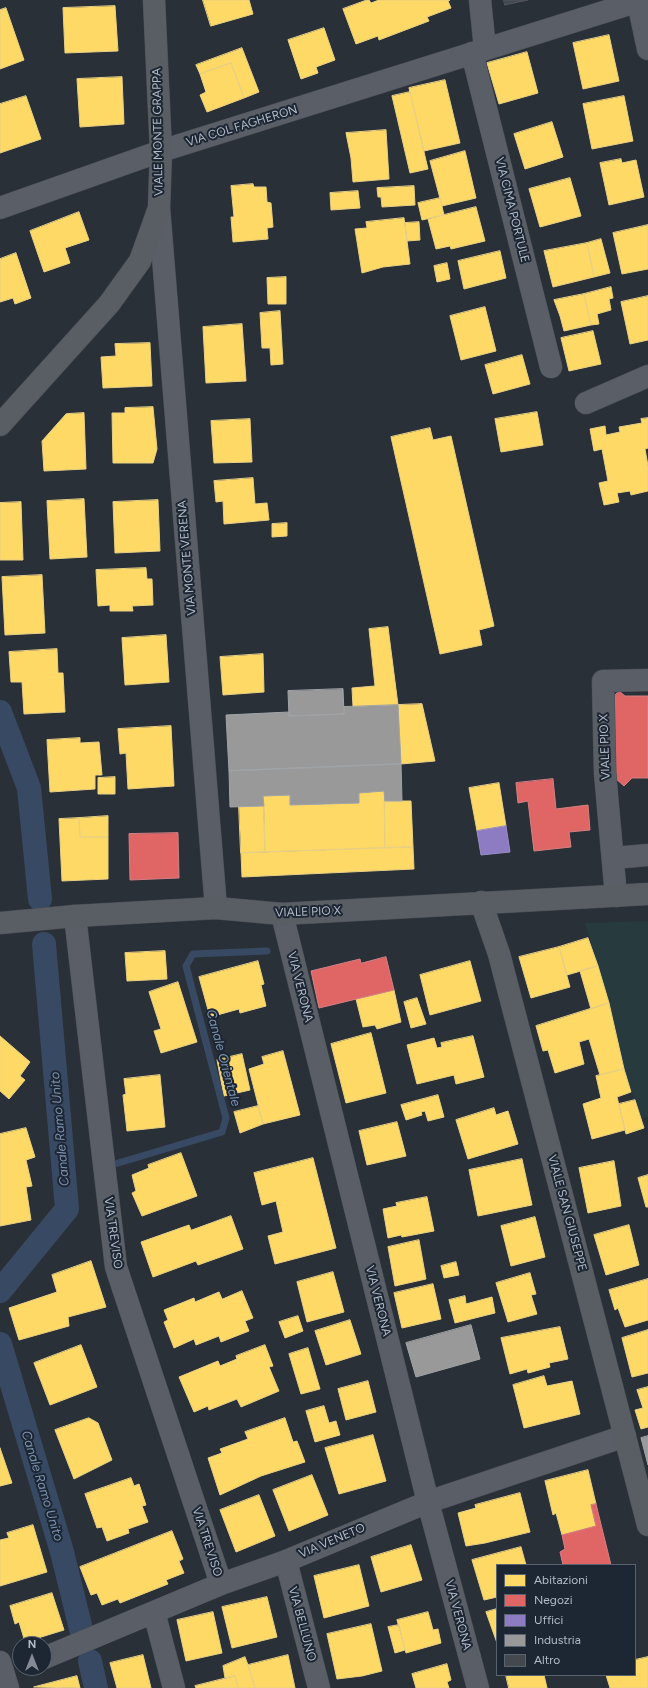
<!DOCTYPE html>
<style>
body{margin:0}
#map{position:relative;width:648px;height:1688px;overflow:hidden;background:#2a3038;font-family:Figtree,sans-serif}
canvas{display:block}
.legend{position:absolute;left:496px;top:1564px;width:140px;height:112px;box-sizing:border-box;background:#1d2633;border:1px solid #59626f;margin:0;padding:5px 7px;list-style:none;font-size:12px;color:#b4bcc9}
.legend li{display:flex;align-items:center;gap:8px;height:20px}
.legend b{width:20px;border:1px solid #59626f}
.north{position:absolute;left:12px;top:1636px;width:40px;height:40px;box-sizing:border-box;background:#1d2633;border:1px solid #59626f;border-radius:50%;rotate:0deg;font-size:11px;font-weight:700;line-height:16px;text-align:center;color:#b4bcc9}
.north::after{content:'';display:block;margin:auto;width:14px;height:18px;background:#848b96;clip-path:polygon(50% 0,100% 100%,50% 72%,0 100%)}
</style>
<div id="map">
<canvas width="648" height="1688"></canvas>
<ul class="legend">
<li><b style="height:11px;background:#ffd966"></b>Abitazioni</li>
<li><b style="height:11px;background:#e06666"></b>Negozi</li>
<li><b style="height:11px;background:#8e7cc3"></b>Uffici</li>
<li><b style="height:11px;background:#999"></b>Industria</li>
<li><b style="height:11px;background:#444950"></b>Altro</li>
</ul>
<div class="north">N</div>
</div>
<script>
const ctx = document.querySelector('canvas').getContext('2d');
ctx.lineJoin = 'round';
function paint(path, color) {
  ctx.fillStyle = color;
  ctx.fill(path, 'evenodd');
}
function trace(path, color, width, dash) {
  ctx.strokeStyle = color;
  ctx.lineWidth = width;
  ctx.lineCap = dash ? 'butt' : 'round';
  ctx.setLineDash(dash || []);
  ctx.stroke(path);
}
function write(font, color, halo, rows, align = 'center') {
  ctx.font = font + ' Figtree,sans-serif';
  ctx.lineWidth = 4;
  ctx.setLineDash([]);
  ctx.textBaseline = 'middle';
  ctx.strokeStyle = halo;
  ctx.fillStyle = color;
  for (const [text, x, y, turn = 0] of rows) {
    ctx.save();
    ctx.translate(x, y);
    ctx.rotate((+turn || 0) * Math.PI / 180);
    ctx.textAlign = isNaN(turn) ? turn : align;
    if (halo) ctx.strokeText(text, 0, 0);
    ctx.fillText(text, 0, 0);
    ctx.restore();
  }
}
paint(new Path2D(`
 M648,921V1117L641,1119L624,1069L609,1003L585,923Z`), '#273a3e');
const homes = new Path2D(`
 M203,0H249L253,14L211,26Z
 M367,0H369L371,3L379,0H450L448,1L451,8L427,17L429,21L379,40L378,36L356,44L343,9Z
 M115,6L118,51L65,53L63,8Z
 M6,8L24,60L0,69V10Z
 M324,28L335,60L316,67L318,73L301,79L288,40Z
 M609,35L619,81L583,89L573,43Z
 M242,48L259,92L244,98L231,63L200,74L196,65Z
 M527,52L538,93L499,104L487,63Z
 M231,63L244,98L207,112L200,95L206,92L200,74Z
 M122,77L124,124L80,127L77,79Z
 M445,80L460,143L424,151L409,88Z
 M410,92L428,169L410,173L392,96Z
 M26,96L41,139L0,153V104Z
 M624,96L633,141L592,149L583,104Z
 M552,122L563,157L525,169L514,134Z
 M386,130L389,179L353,182L351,158L346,133Z
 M465,151L476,198L442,206L430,161Z
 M621,159L622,163L636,160L644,197L609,205L600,163Z
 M570,178L581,216L540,227L529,189Z
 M253,184L254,187H266L267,202L271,203L273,227L267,228L268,239L233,242L231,217H234L231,186Z
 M414,186L415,205L382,207L381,197H378L377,188Z
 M358,191L360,208L331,210L330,193Z
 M440,198L444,215L422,220L418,203Z
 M476,207L485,241L451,249L450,246L436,249L428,219Z
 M79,212L89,240L65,248L70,263L44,272L30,231Z
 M404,218L410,264L383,267L362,273L355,229L367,228L366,222Z
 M419,222L420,240L407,241L405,223Z
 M648,225V269L622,274L613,233Z
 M601,239L610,273L594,277L587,243Z
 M587,243L594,277L553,287L544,251Z
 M500,251L506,278L464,289L458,261Z
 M16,253L31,298L15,304L13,298L0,302V259Z
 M447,263L450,279L437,282L434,266Z
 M286,277V304H268L267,278Z
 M611,287L613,298L609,299L611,310L597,314L599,324L591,325L584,294Z
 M584,294L591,325L564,331L560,316L554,300Z
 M648,296V340L630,344L621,302Z
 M485,307L496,351L461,360L450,316Z
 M280,311L283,364L271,365L270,348H262L260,313Z
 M242,324L246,381L206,383L203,327Z
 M593,331L601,364L569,371L561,338Z
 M150,343L152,386L103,388L101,357L116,356L115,344Z
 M522,355L530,384L493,394L485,365Z
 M153,407L157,449L153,463H113L112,413H125V408Z
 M537,412L543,445L501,452L495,419Z
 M84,413L86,469L44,471L42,441L66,414Z
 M648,418V448L645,449L648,466V491L631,495L630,491L617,493L619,502L604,505L599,483L608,481L602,449L594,451L590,429L605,426L606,435L620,432L619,427L642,423L641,419Z
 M250,419L252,462L214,463L211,421Z
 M430,428L433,440L451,436L494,626L479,630L482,645L440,654L391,437Z
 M253,478L255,504L267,503L269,520L224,524L223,501L216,502L214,481Z
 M84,499L87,557L50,559L47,501Z
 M158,500L160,551L115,553L113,502Z
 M21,502L23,560H0V503Z
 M287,523V536L272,537V524Z
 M146,568L147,579H152L153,605L132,606L133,611H110V605L98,606L96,570Z
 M42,575L45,633L5,635L2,577Z
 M388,627L398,705L353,707L352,688L375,686L369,629Z
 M166,635L169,682L125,685L122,638Z
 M57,649L58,673H63L65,712L24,714L22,682H11L9,652Z
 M263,654L264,692L223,695L220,657Z
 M422,704L435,761L401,764L398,705Z
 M171,726L174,786L128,789L126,753L120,754L118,729Z
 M80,738V743L99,742L102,775H95V789L50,792L47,740Z
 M115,777V794H98V778Z
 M499,783L506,826L477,831L469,788Z
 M384,791L385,848L265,852L263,796L290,795V805L359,803V793Z
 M385,801H411L413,847L385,848Z
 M239,806H264L265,852L241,853Z
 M108,816V837H80L79,818Z
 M79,818L80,837H108V879L62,881L59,819Z
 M413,847L414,869L242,877L241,853Z
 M588,938L598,966L567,975L559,947Z
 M559,947L570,987L531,998L519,957Z
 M165,951L167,979L127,981L125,953Z
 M258,961L264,984L261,985L266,1006L240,1013L239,1009L210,1017L199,977Z
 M470,961L481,1001L430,1015L420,975Z
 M598,966L609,1003L591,1009L580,971Z
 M178,982L197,1042L161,1053L154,1031L161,1029L149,992Z
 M394,990L401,1022L377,1029L375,1025L363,1027L356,999Z
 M417,998L426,1024L411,1028L404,1002Z
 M609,1003L624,1069L600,1075L589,1039L579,1042L584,1064L555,1073L548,1050L543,1051L536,1026Z
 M371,1033L386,1093L346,1103L331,1044Z
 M0,1036L30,1062L20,1076L25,1080L9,1099L0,1091Z
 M473,1036L484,1077L456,1084L454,1075L417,1084L407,1045L434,1038L437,1048L442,1047L441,1043Z
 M283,1051L300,1115L263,1124L249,1069L264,1064L262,1057Z
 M242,1054L250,1090L224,1096L217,1060Z
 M624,1069L631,1092L617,1097L625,1130L592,1139L583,1104L601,1098L596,1076Z
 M160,1075L165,1127L127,1131L123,1095L126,1094L124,1079Z
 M438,1095L444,1117L428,1121L425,1111L421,1112L422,1115L406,1120L401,1105Z
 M635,1100L644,1128L626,1134L619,1104Z
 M258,1106L263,1124L240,1133L234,1112Z
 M494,1108L496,1115L508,1111L518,1144L468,1159L456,1120Z
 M397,1122L406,1156L367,1165L359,1131Z
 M26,1128L35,1157L26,1160L32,1186L26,1187L31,1220L0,1226V1134Z
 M181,1153L197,1196L142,1216L132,1193L136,1191L132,1175L149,1168L148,1165Z
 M313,1158L336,1248L275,1264L268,1236L283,1232L276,1201L262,1205L254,1173Z
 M522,1159L532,1205L478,1216L469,1170Z
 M614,1161L621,1206L588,1213L579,1168Z
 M648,1175V1207H646L638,1178Z
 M427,1197L434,1231L402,1237L401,1235L388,1238L383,1209L397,1206L396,1203Z
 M231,1216L243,1249L198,1265L196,1261L153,1277L141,1242L189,1225L191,1230Z
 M535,1217L545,1257L511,1266L501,1226Z
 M629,1225L639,1265L606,1275L594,1235Z
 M419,1240L426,1279L395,1286L388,1247Z
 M91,1261L106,1307L68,1317L69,1326L19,1340L9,1308L57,1292L52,1275Z
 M456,1262L459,1275L444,1278L441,1266Z
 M333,1272L344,1312L307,1322L297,1282Z
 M530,1273L536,1294L531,1295L537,1314L508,1322L496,1283Z
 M648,1279V1320L625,1327L618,1308L615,1310L609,1290Z
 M433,1284L441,1319L402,1328L394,1293Z
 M242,1291L253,1318L245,1321L249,1331L221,1342L219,1336L196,1345L194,1339L174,1348L164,1322L168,1320L164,1310L194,1298L195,1302L219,1292L222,1299Z
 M465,1296L466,1304L492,1297L495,1313L455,1323L449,1300Z
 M298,1316L303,1331L285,1338L279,1322Z
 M350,1320L361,1354L326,1365L315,1331Z
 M560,1327L568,1359L549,1363L550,1367L528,1373L527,1369L510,1374L501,1338Z
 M648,1330V1373L632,1377L622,1338Z
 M81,1345L97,1387L50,1405L34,1363Z
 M265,1345L273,1366L269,1367L279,1391L241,1407L237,1399L209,1410L208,1406L194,1412L179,1377L218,1361L220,1366L237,1359L236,1356Z
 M308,1348L320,1389L301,1394L289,1354Z
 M544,1376L547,1386L572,1381L580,1414L524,1428L513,1385Z
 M368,1381L376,1412L346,1420L338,1389Z
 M648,1387V1427L641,1429L635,1410L643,1408L637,1390Z
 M324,1406L329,1423L336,1421L340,1435L315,1442L306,1411Z
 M89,1418L98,1423L112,1460L74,1479L55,1430Z
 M285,1418L293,1442L297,1441L305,1462L261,1476L220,1495L208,1458L222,1453L220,1449L248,1439L245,1432Z
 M373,1435L386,1481L339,1494L325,1448Z
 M0,1448L12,1483L0,1486Z
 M588,1470L596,1504L591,1505L596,1526L562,1535L556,1513L553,1515L545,1481Z
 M312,1475L328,1515L289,1531L273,1490Z
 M131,1478L134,1486L139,1484L146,1505L142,1506L148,1522L128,1529L129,1533L107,1541L102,1527L97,1528L85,1494Z
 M520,1493L530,1532L485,1543L466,1546L458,1513L476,1508L475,1505Z
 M259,1495L275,1536L236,1552L220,1510Z
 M33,1525L47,1572L0,1586V1540L9,1538L7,1533Z
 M172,1531L183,1559L179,1561L184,1573L166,1580L168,1584L120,1603L118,1599L102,1605L97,1593L91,1595L80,1567Z
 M411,1545L422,1580L381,1592L371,1557Z
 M521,1547L526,1565H497V1597L484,1600L472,1560Z
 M359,1565L369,1606L324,1618L314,1576Z
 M52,1593L64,1630L25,1642L19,1622L15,1624L10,1606Z
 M267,1597L277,1637L232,1648L222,1607Z
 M497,1609V1643L486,1612Z
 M213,1612L222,1653L186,1661L177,1620Z
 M428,1612L433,1630L438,1629L441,1643L406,1653L397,1620Z
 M371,1624L382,1671L362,1676L337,1679L327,1634Z
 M399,1625L405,1650L395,1653L388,1627Z
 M143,1655L151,1688H117L110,1663Z
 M288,1655L295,1688H255L248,1665Z
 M245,1657L248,1665L255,1688H238L235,1676L225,1678L223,1666Z
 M648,1657V1688H610L606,1675H635V1660Z
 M447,1664L451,1680L447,1682L449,1688H416L412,1674Z
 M506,1675H544L547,1688H509Z
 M77,1676L80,1688L34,1687Z
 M235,1676L238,1688H196L195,1686Z`);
paint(homes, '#ffd966');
trace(homes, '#e8d084', 1);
const shops = new Path2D(`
 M619,691L625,696H648V778H632L624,786L615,778L613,698Z
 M553,779L556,809L588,805L590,830L569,832L571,847L534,851L528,801L518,803L516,783Z
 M178,833L179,878L130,880L129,834Z
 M386,957L394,990L319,1008L311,971L360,959L361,963Z
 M596,1504L611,1565H563L560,1552L565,1549L562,1535L596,1526L591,1505Z`);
paint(shops, '#e06666');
trace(shops, '#d38084', 1);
const offices = new Path2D(`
 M506,826L510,852L481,855L477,831Z`);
paint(offices, '#8e7cc3');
trace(offices, '#998fc5', 1);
const industry = new Path2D(`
 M343,689L344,714L289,716L288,691Z
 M398,705L401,764L229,771L226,715L289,712V716L344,714V707Z
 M401,764L402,801H385L384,791L359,793V803L290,805V795L263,796L264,806L230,807L229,771Z
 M471,1325L480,1359L416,1377L406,1343Z
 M648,1436V1465L641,1438Z`);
paint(industry, '#999');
trace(industry, '#a1a4a7', 1);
trace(new Path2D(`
 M115,1164L222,1132L226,1118L186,966L193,954L267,951`), '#384963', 7);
trace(new Path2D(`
 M0,712L29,788L40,899
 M0,1291L67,1209L44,944
 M0,1344L62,1552L81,1629
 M90,1661L96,1688`), '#384963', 24);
const building = new Path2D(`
 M504,0H528L505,5Z`);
paint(building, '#444950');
trace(building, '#52575f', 1);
const street = new Path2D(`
 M480,0L485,49
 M638,2L648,49
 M472,53L551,367
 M0,208L161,151L642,0
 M159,208L216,908
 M586,403L648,376
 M614,858L648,855
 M616,896L605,773L603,681L648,680
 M282,914L428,1502L478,1688
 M75,916L116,1267L221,1584
 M286,1561L319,1688
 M154,1612L174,1688
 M44,1658L221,1584L286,1561L428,1502L625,1436
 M0,1662L8,1688`);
const secondary = new Path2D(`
 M0,425L109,304L140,261L159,208L161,151L154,0
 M481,902L499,954L648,1525
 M0,923L75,916L216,908L282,914L648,894`);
trace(street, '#484c53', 23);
trace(secondary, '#484c53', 23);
trace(street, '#5a5e66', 22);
trace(secondary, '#595d64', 22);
write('12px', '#b4bcc9', '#1d2633', [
 ["VIA COL FAGHERON",242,126,-17],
 ["VIALE MONTE GRAPPA",158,132,-91],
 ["VIA CIMA PORTULE",512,210,76],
 ["VIA MONTE VERENA",187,558,-95],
 ["VIALE PIO X",605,747,-92],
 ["VIALE PIO X",308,912,-2],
 ["VIA VERONA",300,987,76],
 ["VIALE SAN GIUSEPPE",567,1213,75],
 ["VIA TREVISO",113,1233,82],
 ["VIA VERONA",378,1301,76],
 ["VIA VENETO",332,1541,-23],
 ["VIA TREVISO",207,1542,72],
 ["VIA VERONA",458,1615,75],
 ["VIA BELLUNO",302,1624,75]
]);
write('italic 13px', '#7c92b1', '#1d2633', [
 ["Canale Orientale",223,1058,75],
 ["Canale Ramo Unito",60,1129,-95],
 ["Canale Ramo Unito",42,1486,73]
]);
</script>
